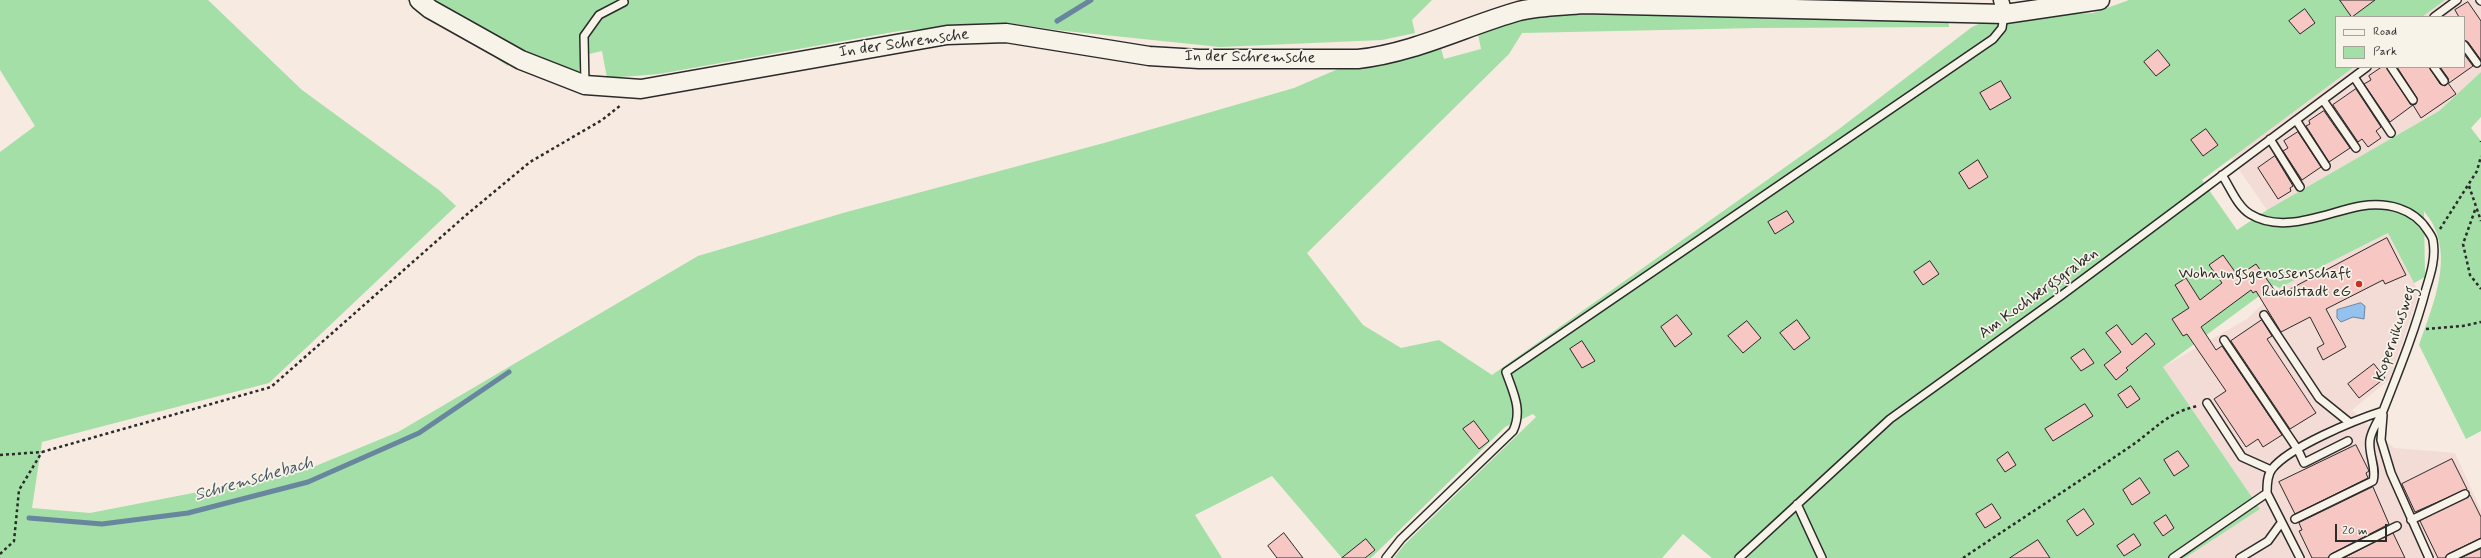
<!DOCTYPE html>
<style>
body{margin:0}
#map{position:relative;width:2481px;height:558px;overflow:hidden;background:#f7eae1;font-family:Mynerve,sans-serif}
canvas{display:block}
.legend{position:absolute;left:2335px;top:16px;width:130px;height:52px;box-sizing:border-box;background:#f7f3e8;border:1px solid #a5a39c;margin:0;padding:5px 7px;list-style:none;font-size:12px;color:#2b2b2b}
.legend li{display:flex;align-items:center;gap:8px;height:20px}
.legend b{width:20px;border:1px solid #a5a39c}
.scale{position:absolute;left:2335px;top:524px;width:52px;height:18px;box-sizing:border-box;border:2px solid #2b2b2b;border-top:0;padding-left:5px;font-size:12px;line-height:14px;white-space:nowrap;color:#2b2b2b;-webkit-text-stroke:3px #f7f3e8;paint-order:stroke}
</style>
<div id="map">
<canvas width="2481" height="558"></canvas>
<ul class="legend">
<li><b style="height:5px;background:#f7f3e8"></b>Road</li>
<li><b style="height:11px;background:#a3dfa6"></b>Park</li>
</ul>
<div class="scale">20 m</div>
</div>
<script>
const ctx = document.querySelector('canvas').getContext('2d');
ctx.lineJoin = 'round';
function paint(path, color) {
  ctx.fillStyle = color;
  ctx.fill(path, 'evenodd');
}
function trace(path, color, width, dash) {
  ctx.strokeStyle = color;
  ctx.lineWidth = width;
  ctx.lineCap = dash ? 'butt' : 'round';
  ctx.setLineDash(dash || []);
  ctx.stroke(path);
}
function write(font, color, halo, rows, align = 'center') {
  ctx.font = font + ' Mynerve,sans-serif';
  ctx.lineWidth = 3.5;
  ctx.setLineDash([]);
  ctx.textBaseline = 'middle';
  ctx.strokeStyle = halo;
  ctx.fillStyle = color;
  for (const [text, x, y, turn = 0] of rows) {
    ctx.save();
    ctx.translate(x, y);
    ctx.rotate((+turn || 0) * Math.PI / 180);
    ctx.textAlign = isNaN(turn) ? turn : align;
    if (halo) ctx.strokeText(text, 0, 0);
    ctx.fillText(text, 0, 0);
    ctx.restore();
  }
}
paint(new Path2D(`
 M2445,0H2481V72L2439,111L2267,210L2231,158L2354,67H2464V17H2422Z
 M2389,233L2419,293L2390,379L2352,410L2394,448L2455,453L2481,510V558H2185L2260,509L2163,367L2247,319L2279,288Z`), '#f3dcd5');
paint(new Path2D(`
 M0,0H208L302,90L439,190L456,206L269,383L42,442L32,508L90,513L301,472L398,432L698,256L843,213L1104,143L1294,88L1345,66L1440,45L1444,59L1481,49L1478,34L1520,19L1559,13L1948,17L1949,27L1757,28L1522,33L1509,54L1307,253L1363,325L1401,348L1439,340L1492,375L1839,129L1972,27L1991,18L2093,13L2129,0H2445L2422,17H2336V67H2354L2202,180L2237,230L2267,210L2439,111L2481,72V117L2471,128L2481,141V431L2466,439L2419,345C2431,310 2451,265 2435,229C2433,222 2427,216 2424,211L2425,277L2414,283L2388,233L2279,288L2274,285L2163,367L2260,509L2185,558H1712L1683,534L1662,558H1394L1404,545L1536,417L1533,414L1505,427L1371,558H1342L1272,476L1195,515L1222,558H0V152L35,126L0,70Z
 M407,0H1432L1412,20L1415,33L1382,40L1220,47L1056,30L1008,23L899,31L659,74L607,78L602,51L581,56L579,73L509,46L508,66Z`), '#a3dfa6');
const water = new Path2D(`
 M2361,303L2365,306L2364,319L2353,317L2341,322L2337,318V310Z`);
paint(water, '#92c2ed');
trace(water, '#69869f', 1);
trace(new Path2D(`
 M1057,21L1091,0
 M29,518L102,524L188,513L308,482L419,433L509,372`), '#69869f', 5);
const building = new Path2D(`
 M2340,0H2375L2352,17Z
 M2468,2L2481,21V60L2468,42L2464,40V17H2459L2455,10Z
 M2305,9L2315,23L2300,34L2289,21Z
 M2158,50L2170,65L2156,76L2144,62Z
 M2464,54L2473,66L2449,83L2448,78L2440,67H2464Z
 M2382,67H2386L2411,105L2416,104L2417,98L2397,67H2429L2440,84L2445,86L2448,83L2456,94L2421,118L2413,105L2390,122L2364,84L2371,80L2369,76Z
 M2001,81L2011,98L1990,110L1980,93Z
 M2356,89L2381,127L2376,131L2381,138L2368,147L2362,139L2358,142L2333,105Z
 M2324,111L2350,148L2329,162L2306,126L2310,124L2309,121Z
 M2206,129L2218,145L2203,156L2191,140Z
 M2298,132L2321,167L2302,180L2283,151L2288,148L2284,141Z
 M2275,156L2293,186L2290,188L2291,191L2278,199L2258,168Z
 M1978,160L1988,177L1969,189L1959,173Z
 M1787,211L1794,222L1775,234L1768,222Z
 M2387,238L2406,275L2385,284L2383,280L2326,309L2346,347L2323,360L2317,348L2324,344L2310,317L2281,332L2256,291L2253,293L2251,290L2201,327L2216,350L2222,346L2282,435L2263,447L2258,439L2246,447L2214,399L2226,391L2187,334L2183,336L2172,319L2189,308L2175,285L2186,278L2200,300L2222,283L2209,265L2223,255L2238,276L2256,264L2278,295Z
 M1930,261L1939,274L1923,285L1914,272Z
 M1677,315L1692,334L1675,347L1661,327Z
 M1797,320L1810,338L1794,350L1780,333Z
 M2262,320L2272,336L2267,339L2316,413L2290,429L2231,341Z
 M1747,321L1761,338L1743,353L1728,336Z
 M2117,325L2132,345L2146,333L2155,344L2126,368L2128,370L2116,380L2104,365L2121,352L2106,333Z
 M1582,341L1595,361L1582,368L1570,349Z
 M2084,349L2094,363L2081,371L2071,358Z
 M2374,364L2385,378L2359,398L2348,384Z
 M2131,386L2140,399L2127,408L2118,395Z
 M2085,404L2093,416L2053,441L2045,429Z
 M1474,421L1489,441L1479,449L1463,429Z
 M2356,445L2369,471L2366,473L2368,478L2295,514L2279,482Z
 M2178,451L2189,466L2174,476L2164,460Z
 M2008,452L2016,465L2005,472L1997,460Z
 M2452,459L2467,489L2415,512L2402,484Z
 M2140,478L2150,493L2132,505L2123,490Z
 M2373,487L2389,524L2331,554L2328,558H2312L2299,531L2302,530L2299,523Z
 M2470,495L2481,517V538L2448,554L2445,558H2438L2420,521Z
 M1992,504L2001,518L1985,528L1976,514Z
 M2084,509L2094,524L2077,536L2067,521Z
 M2166,515L2174,528L2163,536L2154,523Z
 M1284,533L1303,558H1277L1268,546Z
 M2393,533L2405,558H2344Z
 M2134,534L2141,545L2124,556L2117,546Z
 M1366,539L1375,550L1365,558H1342Z
 M2038,540L2050,558H2010Z
 M2481,549V558H2461Z`);
paint(building, '#f7c7c3');
trace(building, '#2b2b2b', 1);
const service = new Path2D(`
 M2480,0L2481,1
 M2434,17L2457,0
 M2464,45L2477,63
 M2391,67L2413,100
 M2434,67L2444,81
 M2354,77L2391,133
 M585,84L584,36L599,15L624,2
 M2323,100L2356,148
 M2296,120L2326,166
 M2270,139L2300,187
 M2264,315L2319,398L2350,423
 M2224,340L2298,450L2304,463L2348,441
 M2207,403L2242,457L2271,470
 M2383,415L2381,440L2391,473L2429,558
 M2267,493L2300,558
 M1797,504L1822,558
 M2295,519L2373,481C2377,467 2368,455 2370,440C2371,431 2379,419 2383,411
 M2411,520L2465,494
 M1386,558L1401,539L1513,431C1523,410 1513,392 1506,372L1993,39L2002,28L2004,15
 M1739,558L1890,419L2062,295L2367,67
 M2173,558L2267,493C2267,485 2267,475 2272,469C2289,447 2355,420 2383,411C2399,370 2415,331 2426,289C2431,273 2436,257 2433,241C2433,238 2430,234 2428,231C2414,208 2387,202 2361,206C2327,212 2284,235 2250,214C2237,206 2230,187 2222,175
 M2240,558L2268,541L2281,523
 M2333,558L2397,526
 M2450,558L2481,543`);
const minor = new Path2D(`
 M2001,0L2005,14`);
const tertiary = new Path2D(`
 M419,0L430,9L521,60L585,85L641,89L947,35L1006,33L1149,56L1199,59H1358C1414,53 1466,26 1519,11C1539,6 1562,6 1583,4L2005,14L2100,0`);
trace(service, '#2b2b2b', 10);
trace(minor, '#2b2b2b', 17);
trace(tertiary, '#2b2b2b', 21);
trace(new Path2D(`
 M2481,141V142
 M2469,186L2481,221
 M2475,210L2463,244L2470,275L2481,289
 M2440,229L2477,171L2481,156
 M2426,329L2463,326L2481,322
 M0,455L42,452L271,387L465,216L530,162L602,120L621,105
 M0,554L14,541L19,490L42,452
 M1963,558C2018,521 2074,485 2128,448C2154,431 2164,414 2197,406`), '#2b2b2b', 2.5, [3, 3]);
trace(service, '#f7f3e8', 7);
trace(minor, '#f7f3e8', 14);
trace(tertiary, '#f7f3e8', 18);
for (const [x, y, r, color] of [
 [2359,284,4,"#c8321e"]
]) {
  const dot = new Path2D();
  dot.arc(x, y, r, 0, 2 * Math.PI);
  ctx.fillStyle = color;
  ctx.fill(dot);
  trace(dot, '#f7f3e8', 1.5);
}
write('16px', '#2b2b2b', '#f7f3e8', [
 ["In der Schremsche",904,44,-8],
 ["In der Schremsche",1250,58,1],
 ["Am Kochbergsgraben",2039,294,-36],
 ["Kopernikusweg",2396,334,-71]
]);
write('16px', '#2b2b2b', '#f7f3e8', [
 ["Wohnungsgenossenschaft",2351,275],
 ["Rudolstadt eG",2351,293]
], 'right');
write('italic 17px', '#4a5865', '#f7f3e8', [
 ["Schremschebach",254,480,-16]
]);
</script>
